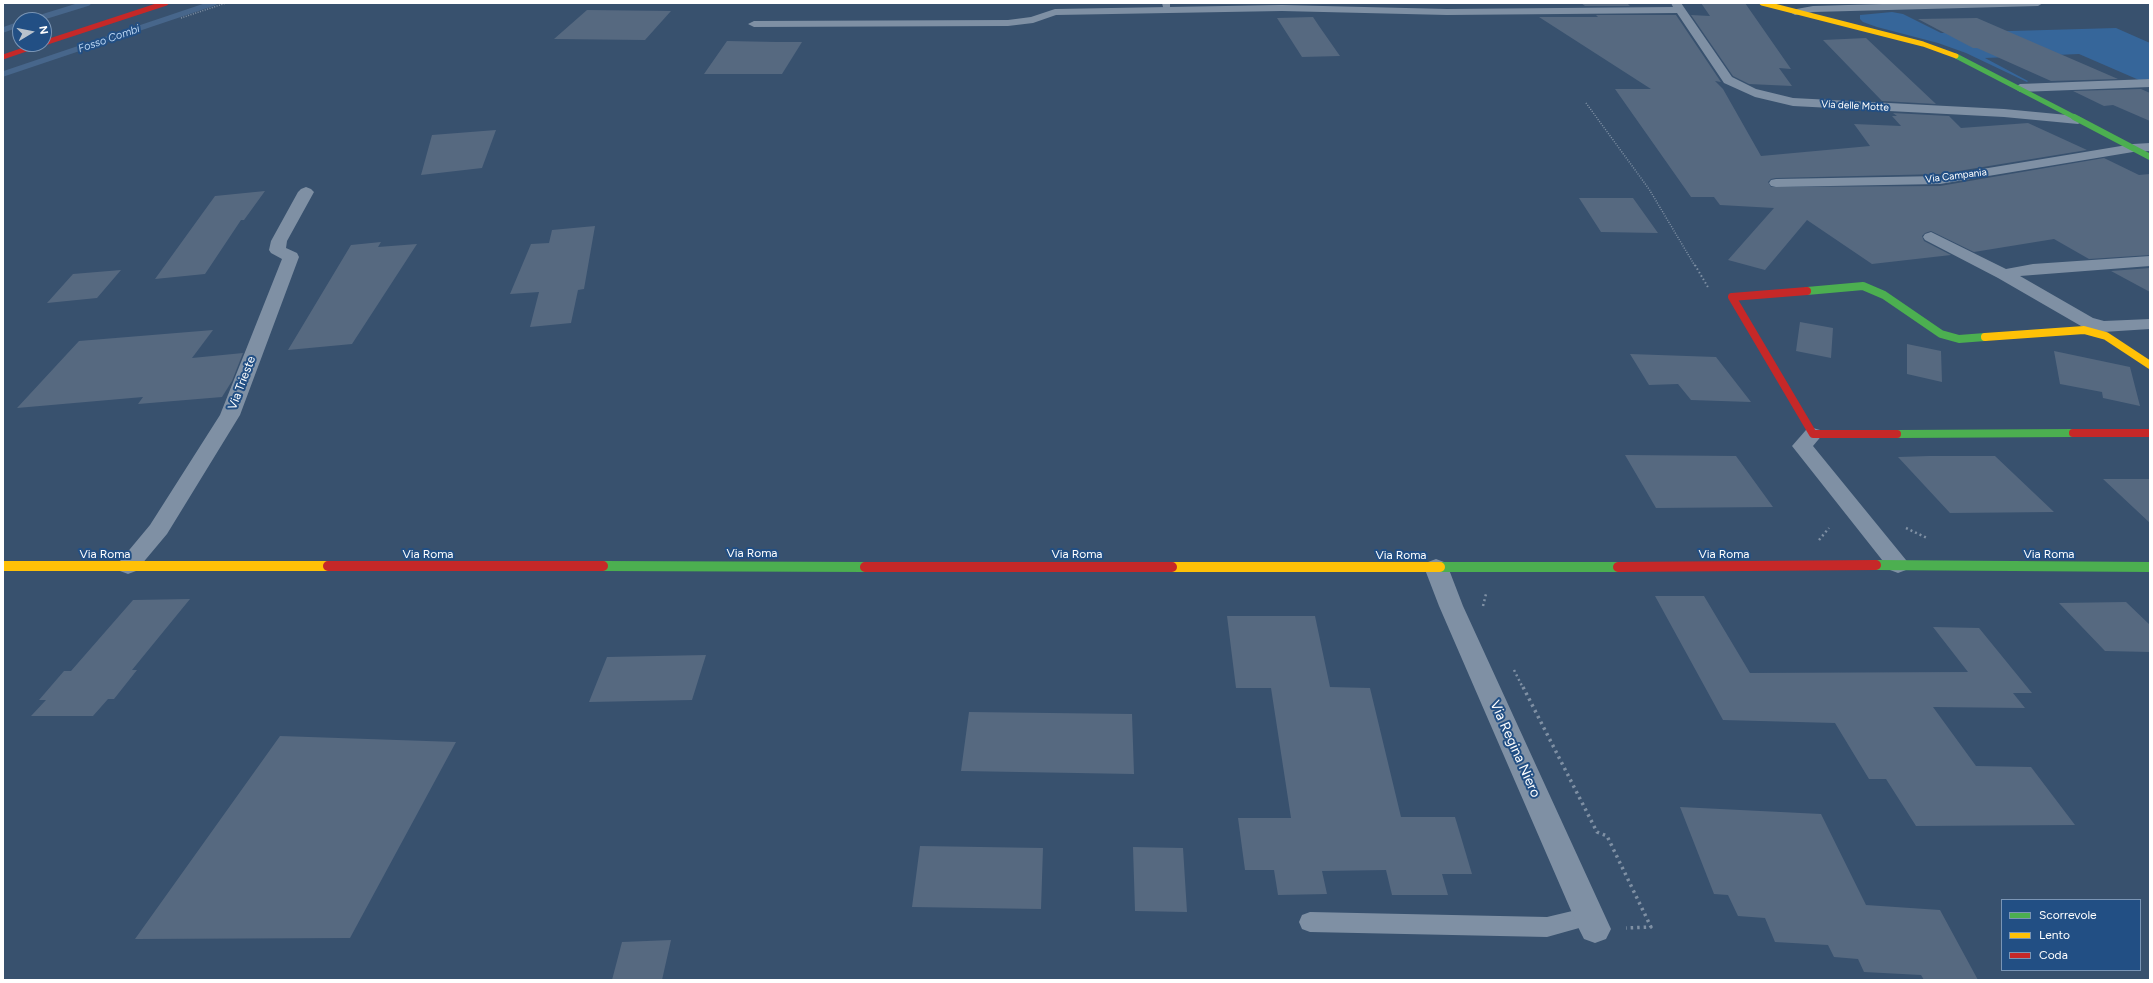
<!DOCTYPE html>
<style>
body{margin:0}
#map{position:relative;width:2153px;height:983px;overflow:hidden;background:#38516e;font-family:Figtree,sans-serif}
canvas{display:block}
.frame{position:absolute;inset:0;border:4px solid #fff;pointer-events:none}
.legend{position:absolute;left:2001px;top:899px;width:140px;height:72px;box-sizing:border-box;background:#224f84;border:1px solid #7a95b5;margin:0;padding:5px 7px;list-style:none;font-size:12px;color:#fff}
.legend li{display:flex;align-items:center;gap:8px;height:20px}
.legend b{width:20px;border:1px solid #7a95b5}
.north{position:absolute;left:12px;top:12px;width:40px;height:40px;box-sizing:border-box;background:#224f84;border:1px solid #7a95b5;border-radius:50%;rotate:80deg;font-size:11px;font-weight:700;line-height:16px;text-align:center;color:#fff}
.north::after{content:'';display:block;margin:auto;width:14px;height:18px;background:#b9c2cc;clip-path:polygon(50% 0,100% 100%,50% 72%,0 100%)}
</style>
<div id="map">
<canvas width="2153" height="983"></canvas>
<div class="frame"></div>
<ul class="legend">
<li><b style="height:5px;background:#4caf50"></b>Scorrevole</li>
<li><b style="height:5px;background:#ffc107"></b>Lento</li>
<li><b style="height:5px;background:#c62828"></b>Coda</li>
</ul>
<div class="north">N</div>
</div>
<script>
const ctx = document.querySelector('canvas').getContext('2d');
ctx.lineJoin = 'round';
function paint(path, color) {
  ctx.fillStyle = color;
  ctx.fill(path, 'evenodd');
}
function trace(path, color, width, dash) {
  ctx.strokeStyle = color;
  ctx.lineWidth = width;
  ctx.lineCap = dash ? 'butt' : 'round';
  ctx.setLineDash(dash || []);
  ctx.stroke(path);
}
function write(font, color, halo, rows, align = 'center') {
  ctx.font = font + ' Figtree,sans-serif';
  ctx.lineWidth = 4;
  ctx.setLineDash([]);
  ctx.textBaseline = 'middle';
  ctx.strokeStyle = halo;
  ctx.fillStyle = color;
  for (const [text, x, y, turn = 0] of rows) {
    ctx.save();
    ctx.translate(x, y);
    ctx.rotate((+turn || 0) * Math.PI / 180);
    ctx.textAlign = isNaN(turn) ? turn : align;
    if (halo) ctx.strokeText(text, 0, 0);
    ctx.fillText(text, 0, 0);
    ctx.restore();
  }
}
paint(new Path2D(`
 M1892,12L1903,14L1941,33L2116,28L2150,43V79L2139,80L2079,54L1985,58L2028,81L2027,82L1966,53L1938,43L1877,27L1863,22L1860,19V15Z`), '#36669a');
trace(new Path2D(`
 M33,20L88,3
 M3,30L20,24
 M3,74L214,3`), '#47668b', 5.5);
paint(new Path2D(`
 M1581,3H1627L1630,6H1585Z
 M1701,3H1745L1791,69L1779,68L1792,86L1749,84L1733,76L1691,15L1710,16Z
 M587,10L671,11L645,40L554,39Z
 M1596,15H1676L1721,82L1715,81L1723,89L1761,156L1870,146L1854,124L1901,126L1892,116H1897L1893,113L1949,116L1961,128L2028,123L2087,150L1940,174L1776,178L1771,179L1768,182L1771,187L1940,186L2104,158L2139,175L2150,174V255L2089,259L2054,239L1974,252L1931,231L1925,233L1922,236L1924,241L1951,255L1872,264L1807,220L1765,270L1728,260L1774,208L1720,205L1714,197H1691L1615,89H1651L1539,17H1598Z
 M1313,17L1319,26L1340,56L1302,57L1277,18Z
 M1977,18L2118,79L2051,81L1977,48H1973L1918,19Z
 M1866,38L1936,104L1882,101L1823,40Z
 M727,41L777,42H802L782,74H704Z
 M2141,89L2150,93V121L2113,105L2104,106L2073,91Z
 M496,130L482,168L421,175L432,135Z
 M265,191L244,220H241L205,274L155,279L215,196Z
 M1579,198H1633L1658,233L1601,232Z
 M595,226L584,289L578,290L571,323L530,327L539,292L510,294L531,244L549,243L552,230Z
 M381,242L378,247L417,244L352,344L288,350L351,245Z
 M2150,268V292L2111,271Z
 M121,270L97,298L47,303L73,274Z
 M1800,322L1833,328L1831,358L1796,351Z
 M213,330L192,358L243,353L232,381L222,397L138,404L143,397L17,408L79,341Z
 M1907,344L1941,351L1942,382L1907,374Z
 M2054,351L2130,367L2140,406L2103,398L2102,392L2060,384Z
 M1630,354L1716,357L1751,402L1691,400L1678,384L1649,385Z
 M1625,455L1736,456L1773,507L1656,508Z
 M1929,456H1995L2054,512L1950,513L1898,457Z
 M2103,479H2150V523Z
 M1655,596H1704L1750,673L1968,672L1933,627L1979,628L2032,693H2013L2025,708L1933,707L1976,766L2031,767L2075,825L1916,826L1886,779H1869L1835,723L1723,720Z
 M190,599L132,670H137L114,699H108L93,716H31L46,700H39L64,671H71L133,600Z
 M2126,602L2150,625V652L2105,651L2059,603Z
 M1227,616H1315L1330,687L1370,688L1401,817H1455L1472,874H1442L1448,895H1392L1386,870L1322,871L1327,894L1278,895L1274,870H1245L1238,818H1291L1271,688H1236Z
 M706,655L692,700L589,702L607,657Z
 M969,712L1132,714L1134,774L961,771Z
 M280,736L456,742L350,938L135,939Z
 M1680,807L1821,814L1866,905L1940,910L1978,980H1924L1921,975L1864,972L1858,959L1834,957L1828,945L1775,942L1765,918L1738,916L1728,895L1714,894Z
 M920,846L1043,848L1041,909L912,907Z
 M1133,847L1183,848L1187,912L1135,911Z
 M671,940L662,980H612L622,942Z`), '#566980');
trace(new Path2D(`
 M181,18L226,3
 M1586,103L1649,189L1695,266`), '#7f90a4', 1.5, [1, 1.5]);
trace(new Path2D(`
 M1695,265L1709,289`), '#7f90a4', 2, [1.5, 2.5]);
trace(new Path2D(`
 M1906,528L1927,538
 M1819,540L1829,528
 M1483,606L1486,594L1488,593
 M1514,670L1523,688`), '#7f90a4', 2.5, [2, 3]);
trace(new Path2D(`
 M1523,687L1597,832L1607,836L1651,927L1626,928`), '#7f90a4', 3.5, [2.5, 4]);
paint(new Path2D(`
 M1162,3H1170V11H1164Z
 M1589,907L1597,909L1600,916L1597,923L1547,937L1310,932L1302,929L1299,922L1302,915L1310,912L1547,917Z`), '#7f90a4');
paint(new Path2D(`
 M1671,3H1681L1732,77L1756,89L1793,98L2004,109L2078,116L2085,120L2078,124L2004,117L1793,106L1755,97L1724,83L1677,13L1447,15L1282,11L1056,15L1033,23L1008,26L754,27L748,24L754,21L1008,20L1031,17L1055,9L1282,5L1447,9L1673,7Z
 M1917,3H2043L2038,6L1813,12L1795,15L1790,12L1791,10L1813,6Z
 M2150,79V87L2020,92L2014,88L2020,84Z
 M2150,143V151L2133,152L1940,184L1776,187L1771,186L1769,183L1771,180L1776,179L1940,176L2133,144Z
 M306,187L311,189L314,192L287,241L286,248L297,253L299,257L240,415L167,534L136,571L128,574L120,571L116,566L120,561L150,525L220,415L282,259L271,253L269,250L271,241L298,192L301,189Z
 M1931,232L2006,269L2033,264L2150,256V266L2020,276L2093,318L2104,321L2150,319V329L2103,332L2081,326L1998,278L1925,240L1923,237L1925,234Z
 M1813,428L1820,430L1823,434L1813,446L1906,560L1910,565L1906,570L1898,573L1890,570L1792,446L1806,430Z
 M1436,559L1444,562L1448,567L1463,606L1611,929L1606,939L1595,943L1584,939L1579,929L1439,606L1424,567L1428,562Z`), '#7f90a4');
trace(new Path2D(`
 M1956,56L2076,118`), '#4caf50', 5);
trace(new Path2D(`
 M2074,117L2150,157`), '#4caf50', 6);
trace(new Path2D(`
 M1807,291L1863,286L1884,295L1941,334L1959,339L1985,337
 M1897,434L2073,433`), '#4caf50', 8);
trace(new Path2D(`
 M1876,565L2150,567
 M603,566L865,567
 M1440,567H1618`), '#4caf50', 10);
trace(new Path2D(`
 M1762,3L1923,44L1956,56`), '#ffc107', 5);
trace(new Path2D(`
 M1985,337L2084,330L2106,336L2150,365`), '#ffc107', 8);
trace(new Path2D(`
 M3,566H328
 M1172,567H1440`), '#ffc107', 10);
trace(new Path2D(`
 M44,43L166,3
 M3,57L41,44`), '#c62828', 5);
trace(new Path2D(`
 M1807,291L1732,297L1813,434H1897
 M2073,433H2150`), '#c62828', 8);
trace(new Path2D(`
 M328,566H603
 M865,567H1172
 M1618,567L1876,565`), '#c62828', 10);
write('10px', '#fff', '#224f84', [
 ["Via delle Motte",1855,106,3],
 ["Via Campania",1956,176,-7]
]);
write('italic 11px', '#b7d2f0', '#224f84', [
 ["Fosso Combi",109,39,-19]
]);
write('12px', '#fff', '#224f84', [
 ["Via Trieste",242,383,-69],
 ["Via Roma",752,553],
 ["Via Roma",105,554],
 ["Via Roma",428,554],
 ["Via Roma",1077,554],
 ["Via Roma",1724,554],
 ["Via Roma",2049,554],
 ["Via Roma",1401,555]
]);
write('14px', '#fff', '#224f84', [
 ["Via Regina Niero",1515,749,66]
]);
</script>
